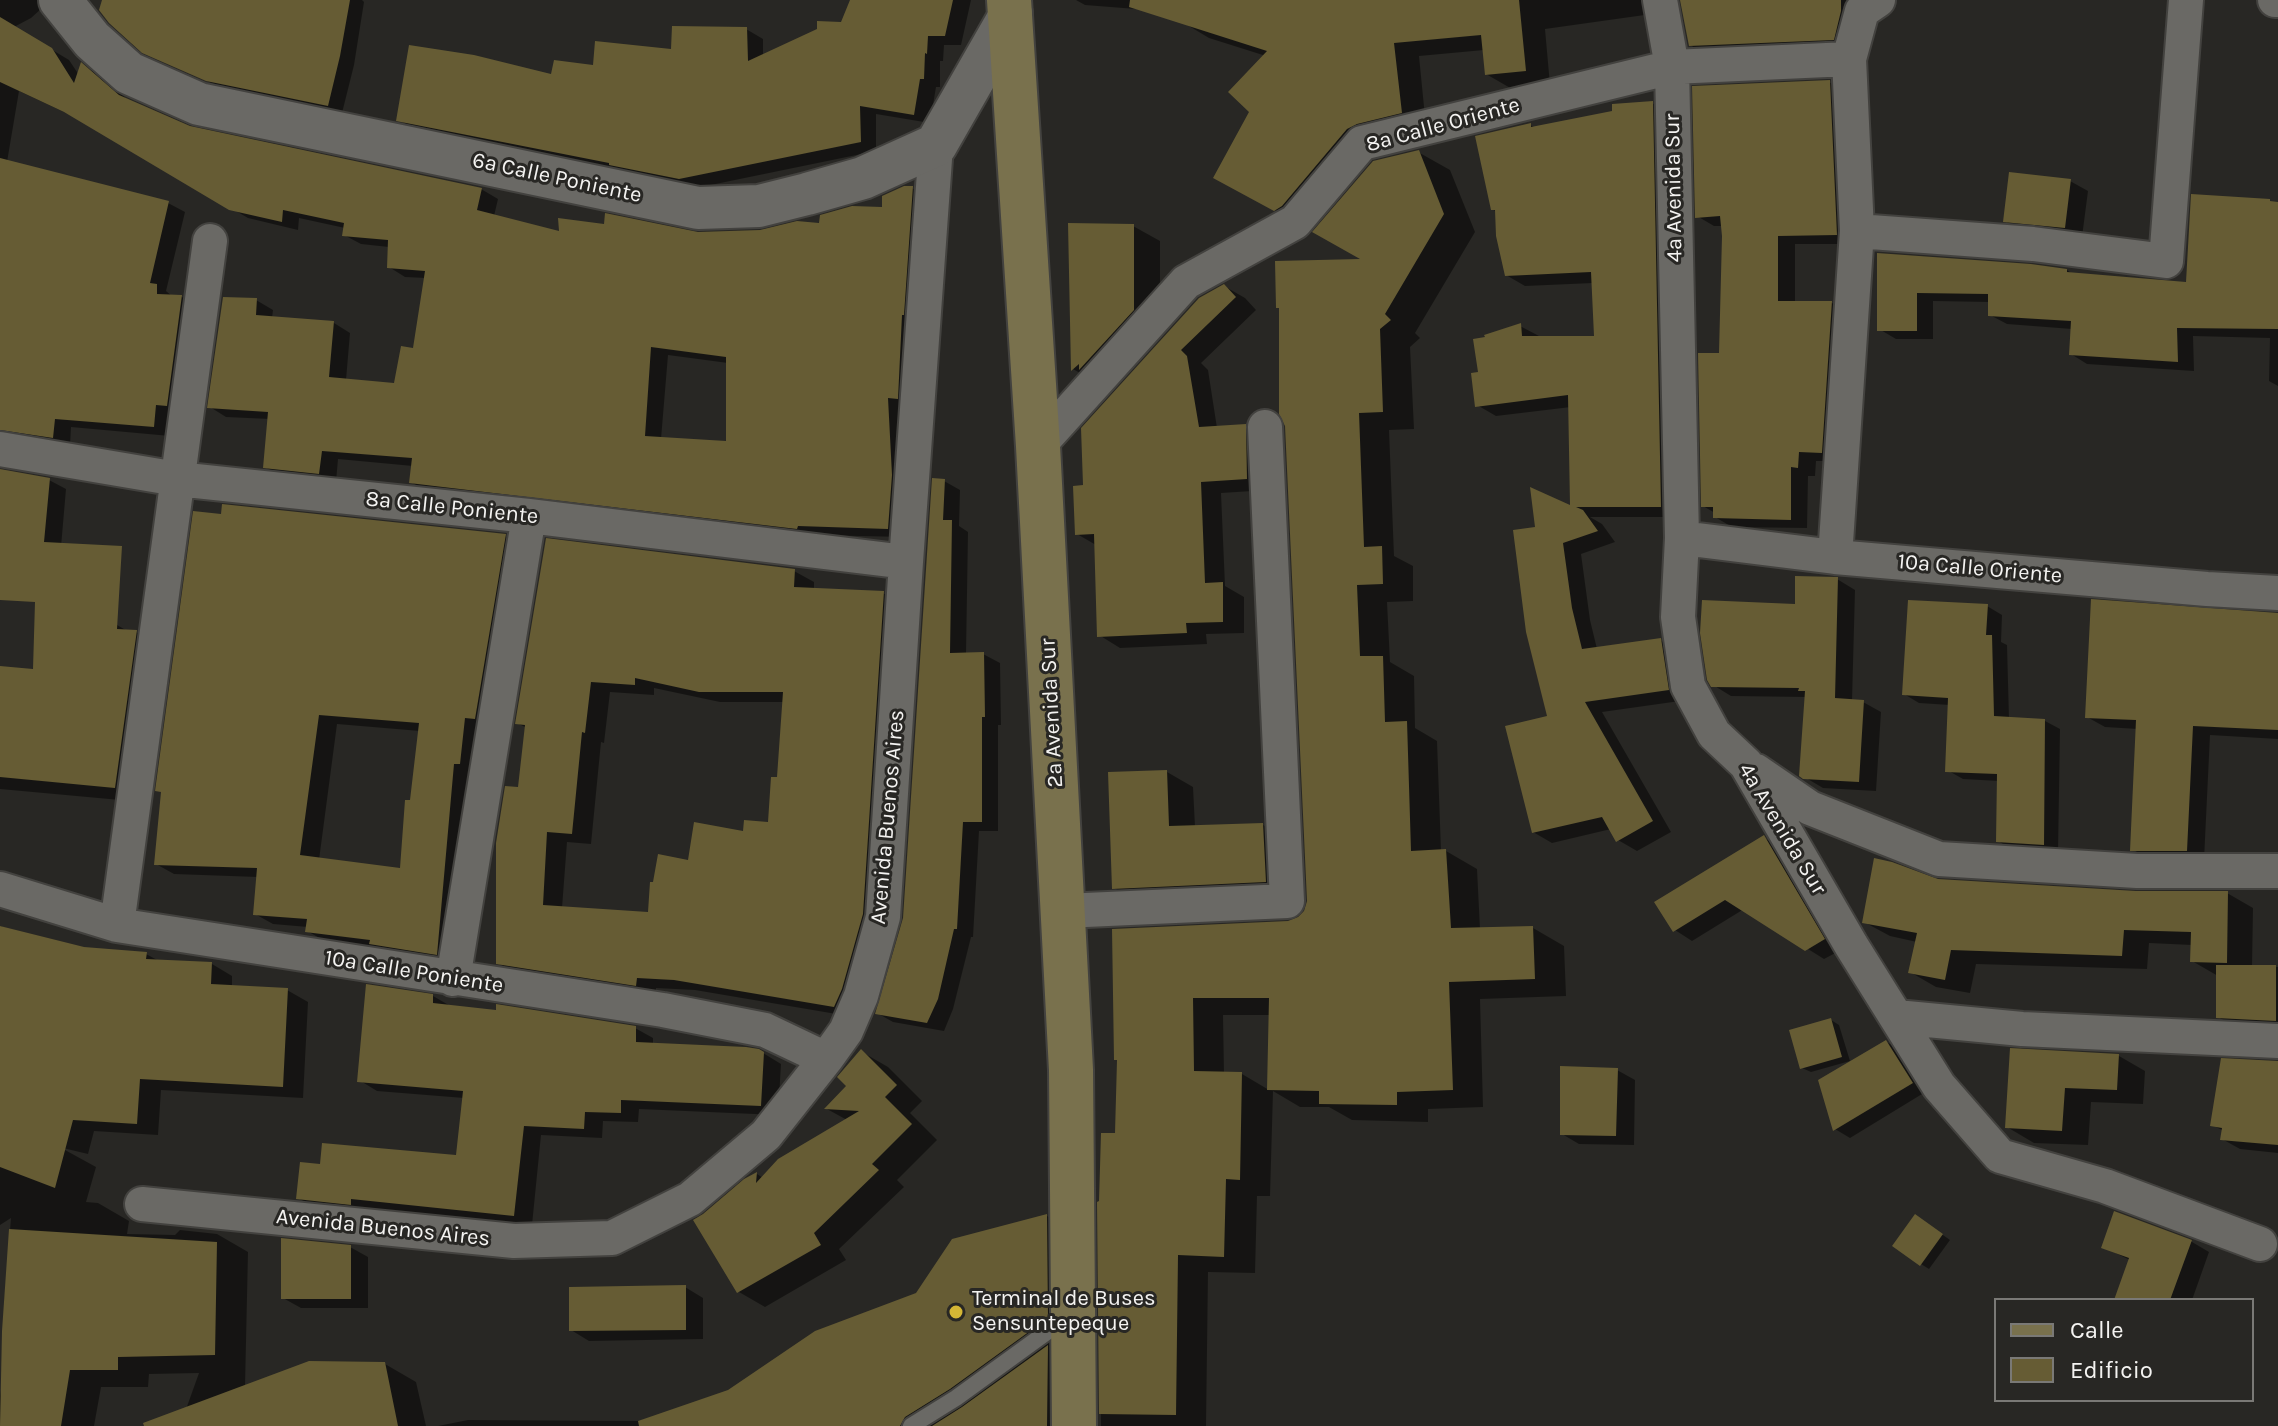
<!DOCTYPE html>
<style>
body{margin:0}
#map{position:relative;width:2278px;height:1426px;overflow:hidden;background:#282724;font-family:Karla,sans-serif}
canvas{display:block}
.legend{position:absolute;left:1994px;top:1298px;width:260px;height:104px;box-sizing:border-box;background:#282724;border:2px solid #7a7976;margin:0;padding:10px 14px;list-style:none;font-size:24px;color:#f4f3f1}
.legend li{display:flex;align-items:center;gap:16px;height:40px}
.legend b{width:40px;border:2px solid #7a7976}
</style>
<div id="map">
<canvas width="2278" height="1426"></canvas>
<ul class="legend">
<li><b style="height:10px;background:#79714d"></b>Calle</li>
<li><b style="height:22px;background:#665c34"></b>Edificio</li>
</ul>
</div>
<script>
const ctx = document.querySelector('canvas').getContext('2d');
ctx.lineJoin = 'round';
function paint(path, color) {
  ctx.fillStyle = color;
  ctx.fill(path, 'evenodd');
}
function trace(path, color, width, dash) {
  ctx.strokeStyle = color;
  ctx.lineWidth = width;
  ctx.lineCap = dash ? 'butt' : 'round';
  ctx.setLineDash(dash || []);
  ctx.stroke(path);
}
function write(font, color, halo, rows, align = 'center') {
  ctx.font = font + ' Karla,sans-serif';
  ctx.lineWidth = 6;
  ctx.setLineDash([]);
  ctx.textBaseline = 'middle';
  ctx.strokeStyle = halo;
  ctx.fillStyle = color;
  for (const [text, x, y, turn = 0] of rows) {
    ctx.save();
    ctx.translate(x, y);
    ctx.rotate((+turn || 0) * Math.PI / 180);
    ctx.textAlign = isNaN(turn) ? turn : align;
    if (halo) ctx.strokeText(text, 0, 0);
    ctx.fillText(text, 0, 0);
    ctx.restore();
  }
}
paint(new Path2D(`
 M0,0H51L31,18L14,27L69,60L79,75L82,65L98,74L130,102L189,128L481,189L498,199L494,216L561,233L760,232L821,225L883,209L912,188L929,198L905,537L814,535L428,492L411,482L413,466L338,459L336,482L282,476L265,467L270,419L226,417L210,407L256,300L273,310L272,318L334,323L350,333L346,380L396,386L415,350L426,278L405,277L389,267V247L361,244L344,235L345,228L299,218L298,230L248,218L81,120L19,91L7,162L168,203L185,212L166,291L173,297H182L198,307L170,436L71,427L70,446L0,448ZM668,355L728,363V443L661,439Z
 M105,0H362L364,2L354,65L342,113L223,88L159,60Z
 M852,0H971L961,45H944L943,61H940V87H936L930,123L876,114V151L696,188L627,173L622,170L414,129L398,119L553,76L673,51L746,29L763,39V56L843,24Z
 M1076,0H1672L1666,12L1545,29L1550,85L1512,89L1486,74L1484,50L1419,56L1426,127L1373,143L1300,224L1216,177L1252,112L1266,56L1209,38L1184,23L1187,13L1085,5Z
 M1682,0H1865L1859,53L1716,60L1690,45Z
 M1829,82L1846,92L1853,244H1795V303H1832L1849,313L1839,461H1816L1815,476H1808L1807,528L1732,527L1715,517V513L1703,506L1721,355L1723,226H1714L1697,216Z
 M1652,103L1671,114L1680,517H1590L1602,524L1615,542L1581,554L1590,620L1597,649L1660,640L1679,651L1687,700L1602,712L1671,832L1637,851L1618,840L1611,829L1552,843L1533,832L1550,717L1538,529L1572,508L1571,407L1496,416L1477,405L1480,374L1520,326L1539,336L1596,338L1593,283L1525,286L1506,275L1497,212L1492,209L1530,125L1536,128Z
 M1418,152L1450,170L1475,232L1415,333L1420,338L1410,347L1414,429L1389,430L1394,556L1413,566V601L1387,602L1390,662L1414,676L1415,728L1437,741L1441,851H1446L1477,869L1480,929L1533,928L1564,946L1566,996L1480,999L1483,1107L1428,1109V1122L1352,1120L1329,1107H1300L1273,1091L1270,1196H1257L1255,1273L1208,1272L1206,1426H1101L1099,1203L1117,1135L1119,1061L1114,931L1288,923L1300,919L1306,912L1366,261ZM1223,1015H1270L1269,1090L1242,1074H1224Z
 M2070,181L2088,191L2082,237L2023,231L2005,221Z
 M2278,204V386L2269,381L2270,338L2193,336L2194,371L2087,364L2071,354L2072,329L2007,324L1990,315V302L1933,301V339H1896L1879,329V255L2067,270L2074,275L2188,284Z
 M1133,226L1160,241V325L1099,384L1073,369Z
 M1224,286L1245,298L1256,310L1201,363L1208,370L1217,428L1245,426L1266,438L1268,490L1221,493L1225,586L1244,597V633L1206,634L1207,644L1120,648L1099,635L1096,545L1077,534L1085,487Z
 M0,470L49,480L66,489L59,570L0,563Z
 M944,481L960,490L959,526L968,532L966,654H983L1000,663L1001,725H998V831H979L973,937H971L953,1009L944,1031L893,1022L877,1013L905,919Z
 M505,536L523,546L454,964L390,953L381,949L325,941L307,931L308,927L273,924L255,914L258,877L174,874L156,864L163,793L158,790ZM337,724L420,731L402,871L319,860Z
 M547,540L794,571L814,582V590L883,593L903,605L854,1017L695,990L656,988V995L517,974L498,963L527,728L517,723ZM654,688L720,702H784L779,779L770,824L745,833L689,863L650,914L562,908L567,842L591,844L601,742L604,743L610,692L654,695Z
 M1837,579L1855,590L1852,701L1863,702L1881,712L1876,791L1823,788L1801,775L1806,697L1731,696L1713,685L1797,606Z
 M1987,606L2002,615L2001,642L2007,645L2009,719L2045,721L2060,729L2058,853L2013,850L1998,841L1999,781L1963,779L1947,770L1950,705L1919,703L1904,694Z
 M2278,615V739L2210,735L2204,860H2150L2132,849L2138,729L2105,727L2087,717Z
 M117,625L129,632H136L163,647L142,802L0,789V668L35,671Z
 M1167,772L1193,787L1195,827L1263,825L1289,840L1292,896L1141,903L1114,888Z
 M1764,838L1782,848L1841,950L1824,959L1744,909L1692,941L1675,930Z
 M1937,881L2136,893H2227L2253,908L2252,967H2278V1029L2236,1027L2218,1017V976L2192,961V945L2149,943L2147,969L1976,964L1970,993L1936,987L1910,972L1917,942L1890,936L1864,922Z
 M0,926L17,932L84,949L146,954L159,961L212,964L232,976V987L287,990L308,1002L303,1098L161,1090L158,1135L94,1131L88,1154L0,1133Z
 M433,996L452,1007L635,1028L653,1038V1044L763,1053L781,1064L778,1115L639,1109L638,1122L603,1121L602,1138L541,1135L532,1225L368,1208V1214L316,1208L298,1198L322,1167L458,1157L464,1098L377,1091L359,1080Z
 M1831,1020L1839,1025L1850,1061L1811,1072L1802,1068Z
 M1886,1042L1901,1050L1927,1091L1850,1138L1835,1129Z
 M2012,1050L2119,1056L2145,1071L2143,1104L2091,1102L2088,1145L2034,1143L2007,1127Z
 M862,1052L888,1067L922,1101L910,1113L937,1140L897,1180L904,1187L839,1249L846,1260L765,1307L739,1292L746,1181L757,1174L763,1178L847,1120L827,1109L849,1086Z
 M2278,1063V1153L2240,1149L2222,1139L2224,1131L2212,1125Z
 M1617,1070L1635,1080L1634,1145L1579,1144L1562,1134Z
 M65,1150L96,1167L86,1202L98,1203L129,1221L127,1234L175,1235L180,1230L217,1234L248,1252L245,1387L385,1364L416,1382L426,1426H180L199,1373L149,1374L148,1387H101L94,1426H0V1396L4,1373V1307L11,1218L0,1225V1155Z
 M2116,1213L2192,1242L2209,1252L2192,1300H2116L2130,1260L2103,1247Z
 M1047,1216L1078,1234L1079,1426H438L468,1420L644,1421L729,1391L917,1294Z
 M1923,1221L1950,1240L1929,1269L1921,1264Z
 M350,1247L368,1257V1308H301L283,1298Z
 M685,1287L703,1298V1339L589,1341L571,1330Z`), '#0007');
paint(new Path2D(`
 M102,0H350L340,56L328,106L206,81L142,53L109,23L99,10Z
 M850,0H953L945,36H928L927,54L925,53L924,79H920L914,115L860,106L861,142L679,179L609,165V163L396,121L409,45L474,55L551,74L554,60L593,65L595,41L671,49L672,26L747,27L748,61L817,29V21L841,22Z
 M1130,0H1519L1526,71L1485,75L1481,35L1394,43L1402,113L1357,124L1347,129L1282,206L1274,211L1213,178L1249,112L1228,92L1267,51L1129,7Z
 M1680,0H1841V11L1834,40L1689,46Z
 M0,17L52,48L74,83L81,62L119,95L190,126L482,188L477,210L559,231L558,218L604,224L605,213L698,232L760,230L797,221L819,223L820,215L852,206L882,207V196L904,186H913L904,315H902L898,399L888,398L892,475L888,529L798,526L797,529L409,483L412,458L322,451L319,474L263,468L268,412L207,408L223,297L257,298L256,315L334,321L329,377L394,383L401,346L413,348L425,271L387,268L388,240L342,236L344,223L283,210L282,222L229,210L64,112L0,82ZM651,347L726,357V441L645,436Z
 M1830,80L1837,235L1778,236V301H1832L1822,453L1799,452L1798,468L1791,467V520L1713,518V507H1701L1698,353H1719L1722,236L1720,216L1695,218L1692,86Z
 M1653,101L1661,507H1576L1583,510L1598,531L1563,543L1572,608L1582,649L1661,638L1669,690L1585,702L1653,821L1616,842L1602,817L1532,833L1505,726L1547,716L1526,632L1513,530L1535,527L1530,487L1570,505L1568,395L1475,407L1471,373L1478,372L1473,339L1485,337L1484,335L1521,323L1522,336H1594L1591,272L1505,276L1496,236L1495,210H1491L1475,136L1531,123V127L1612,111V104Z
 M1419,150L1444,214L1385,314L1391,320L1380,329L1383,412L1359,413L1364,547L1382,546L1383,584L1357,585L1360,656H1383L1385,722L1407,721L1411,851L1446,849L1451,928L1533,926L1535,979L1449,982L1453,1090L1397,1092V1105L1319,1104V1091L1267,1090L1269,998H1193L1194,1071L1242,1072L1240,1180L1226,1179L1224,1257L1178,1255L1176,1415L1099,1414L1097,1202L1099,1201L1101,1133H1115L1117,1060H1114L1112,929L1288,921L1298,917L1304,911L1307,901L1285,426L1279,414V308H1276L1275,261L1360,259L1312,232L1373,161Z
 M0,158L169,201L150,283L157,284V294L182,295L167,406L156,405L154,427L55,419L53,438L0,430Z
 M2009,172L2071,179L2065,228L2003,222Z
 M2191,194L2270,199V201L2278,202V329L2177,328L2178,362L2069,355L2071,321L1988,316V294L1917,293V331H1877V253L2031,264L2067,269V272L2186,282Z
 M1068,223L1134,224V310L1079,370V364L1071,371Z
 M1224,284L1236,297L1181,350L1187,356L1199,427L1246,424L1247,479L1201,482L1205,583L1223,582V622L1186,623L1187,633L1097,637L1094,534L1075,535L1073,486L1083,485L1081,428L1199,298Z
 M0,469L50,478L44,542L122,546L117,629L137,630L115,788L0,777V666L33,669L35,602L0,600Z
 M932,478L945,479L943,520H952L950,653L984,652L985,717H982V822H963L957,929H954L938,999L927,1023L875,1014L903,918Z
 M222,504L506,534L475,719L465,718L460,764H454L437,955L369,944L370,940L305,932L307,919L253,915L257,868L154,865L161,792L155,791L193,511L221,514ZM319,715L419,723L410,800H405L400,868L300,855Z
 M546,538L795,569L794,587L884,591L863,914L842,989L834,1007L674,980L637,978L636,986L496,964V843L505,786L518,787L525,725L515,724ZM635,678L699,692H783L777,777H771L768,822L744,820L743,831L694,822L688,860L658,854L653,882H650L648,912L543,905L547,832L572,834L582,732L585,733L591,682L635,685Z
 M1795,576L1838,577L1835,698L1864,700L1859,782L1803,779L1799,776L1805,691H1798L1799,688L1711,687L1707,680L1700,633L1702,600L1795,604Z
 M2091,599L2278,613V730L2193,726L2187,851H2130L2136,720L2085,718Z
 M1908,600L1988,604L1986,635H1992L1994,716L2045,719L2044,845L1996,842L1997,774L1945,772L1948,698L1902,695Z
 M1167,770L1169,826L1263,823L1266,882L1112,889L1108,772Z
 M1764,835L1825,939L1805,951L1725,900L1673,932L1654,902Z
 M1874,858L1892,862L1938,879L2136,891H2228L2227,963L2190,962L2191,932L2124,930L2122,956L1951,950L1945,980L1908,973L1917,933L1862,923Z
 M0,926L84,947L147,952L146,959L212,962L211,984L288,988L283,1087L140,1079L137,1124L73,1120L55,1188L0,1167Z
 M2216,965H2276V1021L2216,1018Z
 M366,984L433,994V1003L496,1010V1004L636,1026V1042L746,1047L759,1049L764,1052L761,1106L621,1100V1113L585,1112L584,1129L524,1126L514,1216L351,1199V1205L296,1199L300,1162L320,1164L322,1143L456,1155L463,1091L357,1082Z
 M1831,1018L1842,1057L1800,1069L1789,1030Z
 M1886,1040L1913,1083L1833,1131L1818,1080Z
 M2010,1048L2119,1054L2117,1090L2065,1088L2062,1131L2005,1128Z
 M861,1049L897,1085L885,1097L912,1124L872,1164L879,1170L814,1233L821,1245L737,1293L693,1220L703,1214L744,1179L757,1172L756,1183L778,1159L859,1111L824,1109L846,1086L837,1077Z
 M2221,1058L2278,1061V1145L2220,1140L2222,1128L2210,1126Z
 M1560,1066L1618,1068L1616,1136L1560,1135Z
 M2114,1211L2192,1240L2170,1300H2114L2129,1258L2101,1248Z
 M1047,1214L1048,1318L950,1389L905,1417L900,1426H639L638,1421L728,1390L815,1331L916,1293L952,1239Z
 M1915,1214L1943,1234L1920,1266L1892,1246Z
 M9,1229L217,1242L215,1355L118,1357V1370H70L61,1426H0L2,1331Z
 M281,1238L351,1245V1299H281Z
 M686,1285V1330L569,1331V1287Z
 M1048,1345L1047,1426H932L962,1407Z
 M309,1361L385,1362L398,1426H144L143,1423Z`), '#665c34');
const service = new Path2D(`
 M911,1426L956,1398L1069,1316`);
const minor = new Path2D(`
 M1660,0L1672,67L1682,538L1678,617L1688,686L1714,734L1746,764L1851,945L1939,1086L2000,1156L2105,1186L2260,1244
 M2275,0H2278
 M1857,231L2033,244L2166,261L2186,0
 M1038,446L1186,282L1295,222L1362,143L1672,67L1849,59L1862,11L1878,0
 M0,449L177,479L529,516L906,562
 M1682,538L1835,557L2207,589L2278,593
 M1835,557L1857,231L1849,59
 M1756,771L1810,808L1939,859L2137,871H2278
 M0,889L117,925L663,1010L765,1030L826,1059
 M1063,911L1287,901L1265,427
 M117,925L210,241
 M453,979L529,516
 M1896,1017L2022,1029L2278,1041
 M142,1204L514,1241L612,1238L690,1199L766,1135L826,1059L846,1031L861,996L883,917L906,562L936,145`);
const tertiary = new Path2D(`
 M60,0L92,40L129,73L199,104L698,208L759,206L807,194L863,178L936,145L1011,14`);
const secondary = new Path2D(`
 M1009,0L1038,446L1071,1070L1074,1426`);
trace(service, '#43423f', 20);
trace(minor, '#43423f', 38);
trace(tertiary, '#43423f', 46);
trace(secondary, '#43423f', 48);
trace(service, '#6a6965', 16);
trace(minor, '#6a6965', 34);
trace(tertiary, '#6a6965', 42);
trace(secondary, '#79714d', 44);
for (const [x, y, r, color] of [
 [956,1312,8,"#d4b635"]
]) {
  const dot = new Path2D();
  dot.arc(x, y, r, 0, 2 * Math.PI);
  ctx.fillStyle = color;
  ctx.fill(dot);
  trace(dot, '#282724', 3);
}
write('22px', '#f4f3f1', '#282724', [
 ["8a Calle Oriente",1443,125,-15],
 ["6a Calle Poniente",557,178,12],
 ["4a Avenida Sur",1674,188,-91],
 ["8a Calle Poniente",452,508,6],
 ["10a Calle Oriente",1980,569,5],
 ["2a Avenida Sur",1052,713,-93],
 ["Avenida Buenos Aires",888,817,-85],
 ["4a Avenida Sur",1782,829,59],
 ["10a Calle Poniente",414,972,9],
 ["Avenida Buenos Aires",383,1228,6]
]);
write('22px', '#f4f3f1', '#282724', [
 ["Terminal de Buses",972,1299],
 ["Sensuntepeque",972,1324]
], 'left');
</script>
